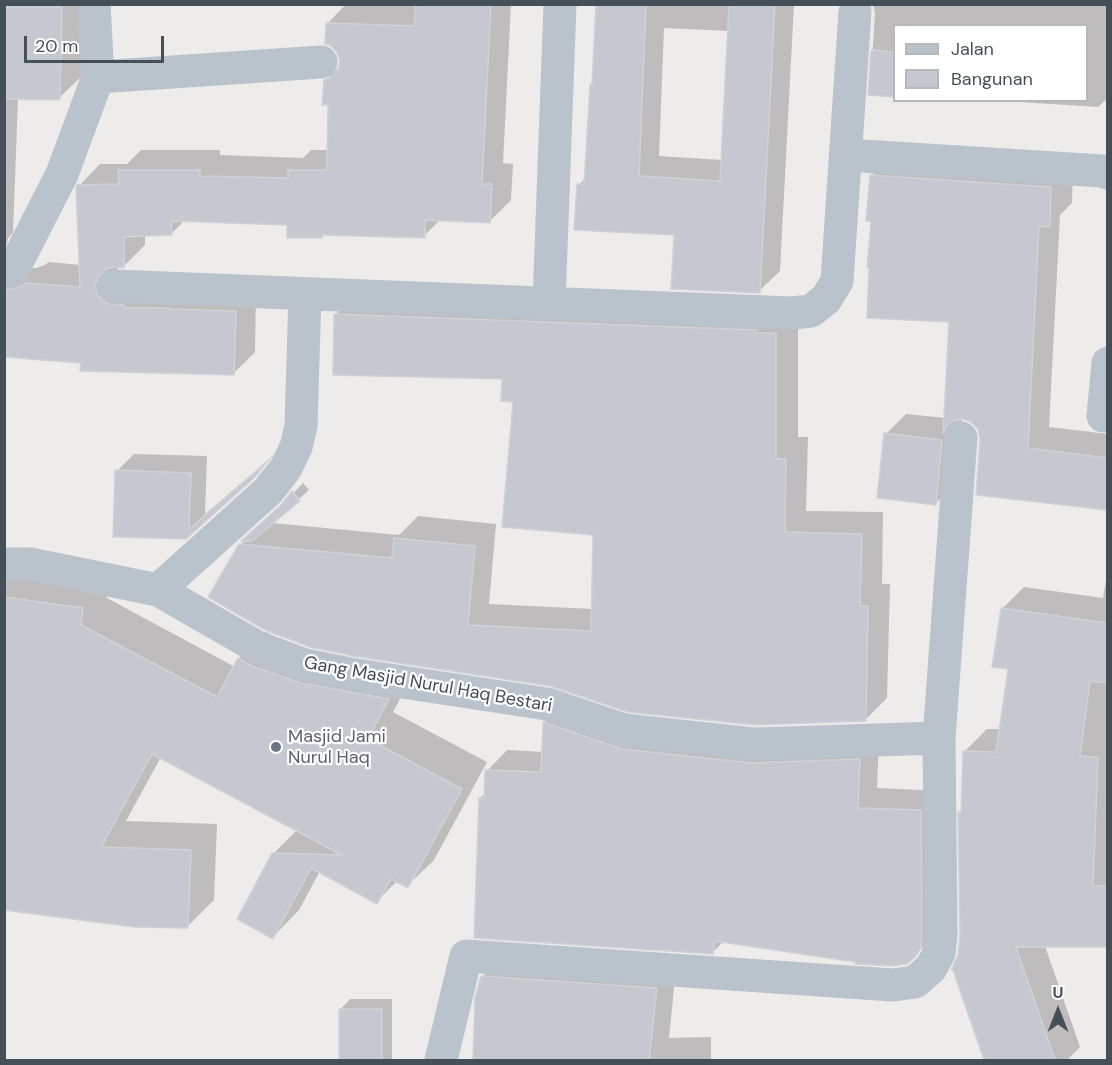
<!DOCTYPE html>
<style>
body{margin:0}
#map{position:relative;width:1112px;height:1065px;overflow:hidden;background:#eeebeb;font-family:"DM Sans",sans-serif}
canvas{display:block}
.frame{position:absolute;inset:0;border:6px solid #454f58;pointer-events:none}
.legend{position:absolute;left:893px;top:24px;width:195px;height:78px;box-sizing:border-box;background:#fff;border:2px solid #b5b9bc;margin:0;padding:8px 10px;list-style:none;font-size:18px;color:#454f58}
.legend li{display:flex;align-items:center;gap:12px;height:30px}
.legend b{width:30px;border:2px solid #b5b9bc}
.north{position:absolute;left:1028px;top:981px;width:60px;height:60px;-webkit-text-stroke:4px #fff;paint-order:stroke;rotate:0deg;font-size:16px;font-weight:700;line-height:24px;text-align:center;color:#454f58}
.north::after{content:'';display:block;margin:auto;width:21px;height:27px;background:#454f58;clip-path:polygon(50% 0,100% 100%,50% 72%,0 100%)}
.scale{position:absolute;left:24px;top:36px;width:140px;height:27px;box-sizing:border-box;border:3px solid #454f58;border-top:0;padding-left:8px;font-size:18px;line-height:21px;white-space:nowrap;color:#454f58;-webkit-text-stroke:4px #fff;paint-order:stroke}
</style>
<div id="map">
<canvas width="1112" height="1065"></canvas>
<div class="frame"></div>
<ul class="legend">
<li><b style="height:8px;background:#bac3cb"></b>Jalan</li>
<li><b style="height:16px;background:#c5c8ce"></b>Bangunan</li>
</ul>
<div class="north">U</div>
<div class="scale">20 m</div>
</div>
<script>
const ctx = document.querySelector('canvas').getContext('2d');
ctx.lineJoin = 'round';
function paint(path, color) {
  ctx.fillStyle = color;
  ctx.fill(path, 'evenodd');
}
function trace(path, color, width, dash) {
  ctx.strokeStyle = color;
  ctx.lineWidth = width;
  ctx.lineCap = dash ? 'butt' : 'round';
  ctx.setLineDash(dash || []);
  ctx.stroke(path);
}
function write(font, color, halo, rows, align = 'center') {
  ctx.font = font + ' "DM Sans",sans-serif';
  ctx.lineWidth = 4.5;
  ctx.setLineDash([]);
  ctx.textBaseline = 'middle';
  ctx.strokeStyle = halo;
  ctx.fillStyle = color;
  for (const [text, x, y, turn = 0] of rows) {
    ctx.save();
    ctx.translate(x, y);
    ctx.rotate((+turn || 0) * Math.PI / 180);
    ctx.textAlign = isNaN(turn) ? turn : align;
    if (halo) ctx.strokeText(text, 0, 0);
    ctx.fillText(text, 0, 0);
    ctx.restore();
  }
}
paint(new Path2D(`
 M4,4H82L81,77L59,98H18L13,233L8,238L6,248L25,268H36L45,265L49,262L81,265L79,186L100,164H127L141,150H220V155L303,158L311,150H329L330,104L325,81L340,66L341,61L328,23L346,4H511L503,163L513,164L511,200L490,221L441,219L424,236L325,234L322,237L289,224L185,220L171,234L145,235V245L124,266H117L119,274L256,290L255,352L234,373L4,356Z
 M598,4H794L780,271L759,291L676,234L579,185L586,177L594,83ZM664,28L729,31L722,160L659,156Z
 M873,4H1108V98L1098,107L988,100H1086V26H894V95L870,94L875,13Z
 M893,154L1073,165L1072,203L1060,215L1049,427L1108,434V509L977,494L981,439L979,429L972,421L962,418L956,483L936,503L886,434L906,414L946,418L950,321L873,220L871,176Z
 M358,292L798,311V437H808L806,511L883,512L882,584H890L887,698L865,720L628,710L240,545L285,502L303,483L309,490L272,523L399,535L418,516L496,524L489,604L593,609L595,534L515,400L503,377L336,314Z
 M134,454L207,456L205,514L275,454L253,477L186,538L117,471Z
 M4,567L109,582L107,598L235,667L239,658L266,632L279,639L328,657L414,673L393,712L487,762L434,860L407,886L397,881L376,902L320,871L299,910L273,937V854L297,830L161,757L126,821L217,824L214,900L187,927L4,849Z
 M1108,569V946H1045L1080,1047L1067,1060H985L955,968L959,956L961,934L960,813L963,810L965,751L987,729H1001L1009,668L1002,609L1024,587L1103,598Z
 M564,703L643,729L879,740L877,788L941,791L936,934L915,955L724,941L713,952L475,936L480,798L486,793L487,771L507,750L543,752L544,723Z
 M502,956L676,968L669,1038L711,1037V1060H474L477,999L482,977Z
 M350,999H392V1060H340V1010Z`), '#0003');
const building = new Path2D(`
 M416,4H491L482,184H492L490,223L425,220V238L322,235V238H287V225L171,221L172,235L124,237V268L114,267L106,269L99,276L95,285L97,294L105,302L113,305H124V308H170V309L236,311L234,375L80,371L81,363L4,357V289H14L22,286L26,283L80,287L76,187L77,185L119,184L118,170H200V176L288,178V170H327L328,105H322L324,80L332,77L338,71L340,61L336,51L330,45L325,44L326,23L414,26Z
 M596,4H646L639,176L720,181L729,4H775L760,293L671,289L674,235L574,230L577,184L584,185L590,84H592Z
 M4,7H62L60,100L4,99Z
 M871,50L894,52V97L868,95Z
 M870,175L1051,187L1050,227L1039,226L1028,448L1107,458V510L976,495L980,439L978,429L971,422L962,419L952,421L946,427L943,434L949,322L867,318L869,268H867L871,222L866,221Z
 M334,314L757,330V333H776V459H786L785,532L862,534L860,606H868L866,721L755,725L628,712L550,686L353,656L310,647L267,631L208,597L239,544L392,558L394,538L475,546L468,625L591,631L593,535L502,527L513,402L501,401L502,379L333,375Z
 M884,433L942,440L936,505L877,498Z
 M267,462L254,478L186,539L113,537L115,470L191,473L189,529Z
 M292,491L300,501L252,541H241L281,505Z
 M4,597L83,608L81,625L217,697L238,658L252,666L301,683L389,699L368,739L462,789L408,888L391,879L377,904L311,868L273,939L237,919L272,853L342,855L152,754L101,847L191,850L188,928L134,927L4,910Z
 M1001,608L1107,623V683L1090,681L1080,756L1098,757L1093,886H1107V947H1016L1055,1060H984L953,970H951L958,955L960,936L958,812H961L963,751L996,752L1008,669L992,667Z
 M543,722L622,749L752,763L860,759L858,808L921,810L922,933L921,947L916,956L907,964L892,966L855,964V962L715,941L713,954L474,938L479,798L484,800L485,770L541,772Z
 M481,976L657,988L649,1060H473L475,998Z
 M339,1009H382V1060H339Z`);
paint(building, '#c5c8ce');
trace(building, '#cfd2d7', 1.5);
trace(new Path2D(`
 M98,77L321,62
 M846,155L1102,171L1108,173
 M4,270H13L62,174L98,77L94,4
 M114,286L792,313L811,311L826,299L837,281L855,12
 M549,303L560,4
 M1103,416L1108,363
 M4,564H30L158,590L259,648L305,665L350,674L547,704L624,730L754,744L939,738
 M158,590L268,491L286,468L296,447L301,426L305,294
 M441,1060L466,956L893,985L915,982L931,968L939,953L941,934L939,738L961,438`), '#bac3cb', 33);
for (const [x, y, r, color] of [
 [276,747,6,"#6b7280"]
]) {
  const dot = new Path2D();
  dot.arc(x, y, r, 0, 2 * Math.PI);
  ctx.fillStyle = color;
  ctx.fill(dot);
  trace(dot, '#fff', 2);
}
write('18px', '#454f58', '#fff', [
 ["Gang Masjid Nurul Haq Bestari",428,685,10]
]);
write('18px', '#5b616d', '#fff', [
 ["Masjid Jami",288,737],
 ["Nurul Haq",288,758]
], 'left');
</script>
